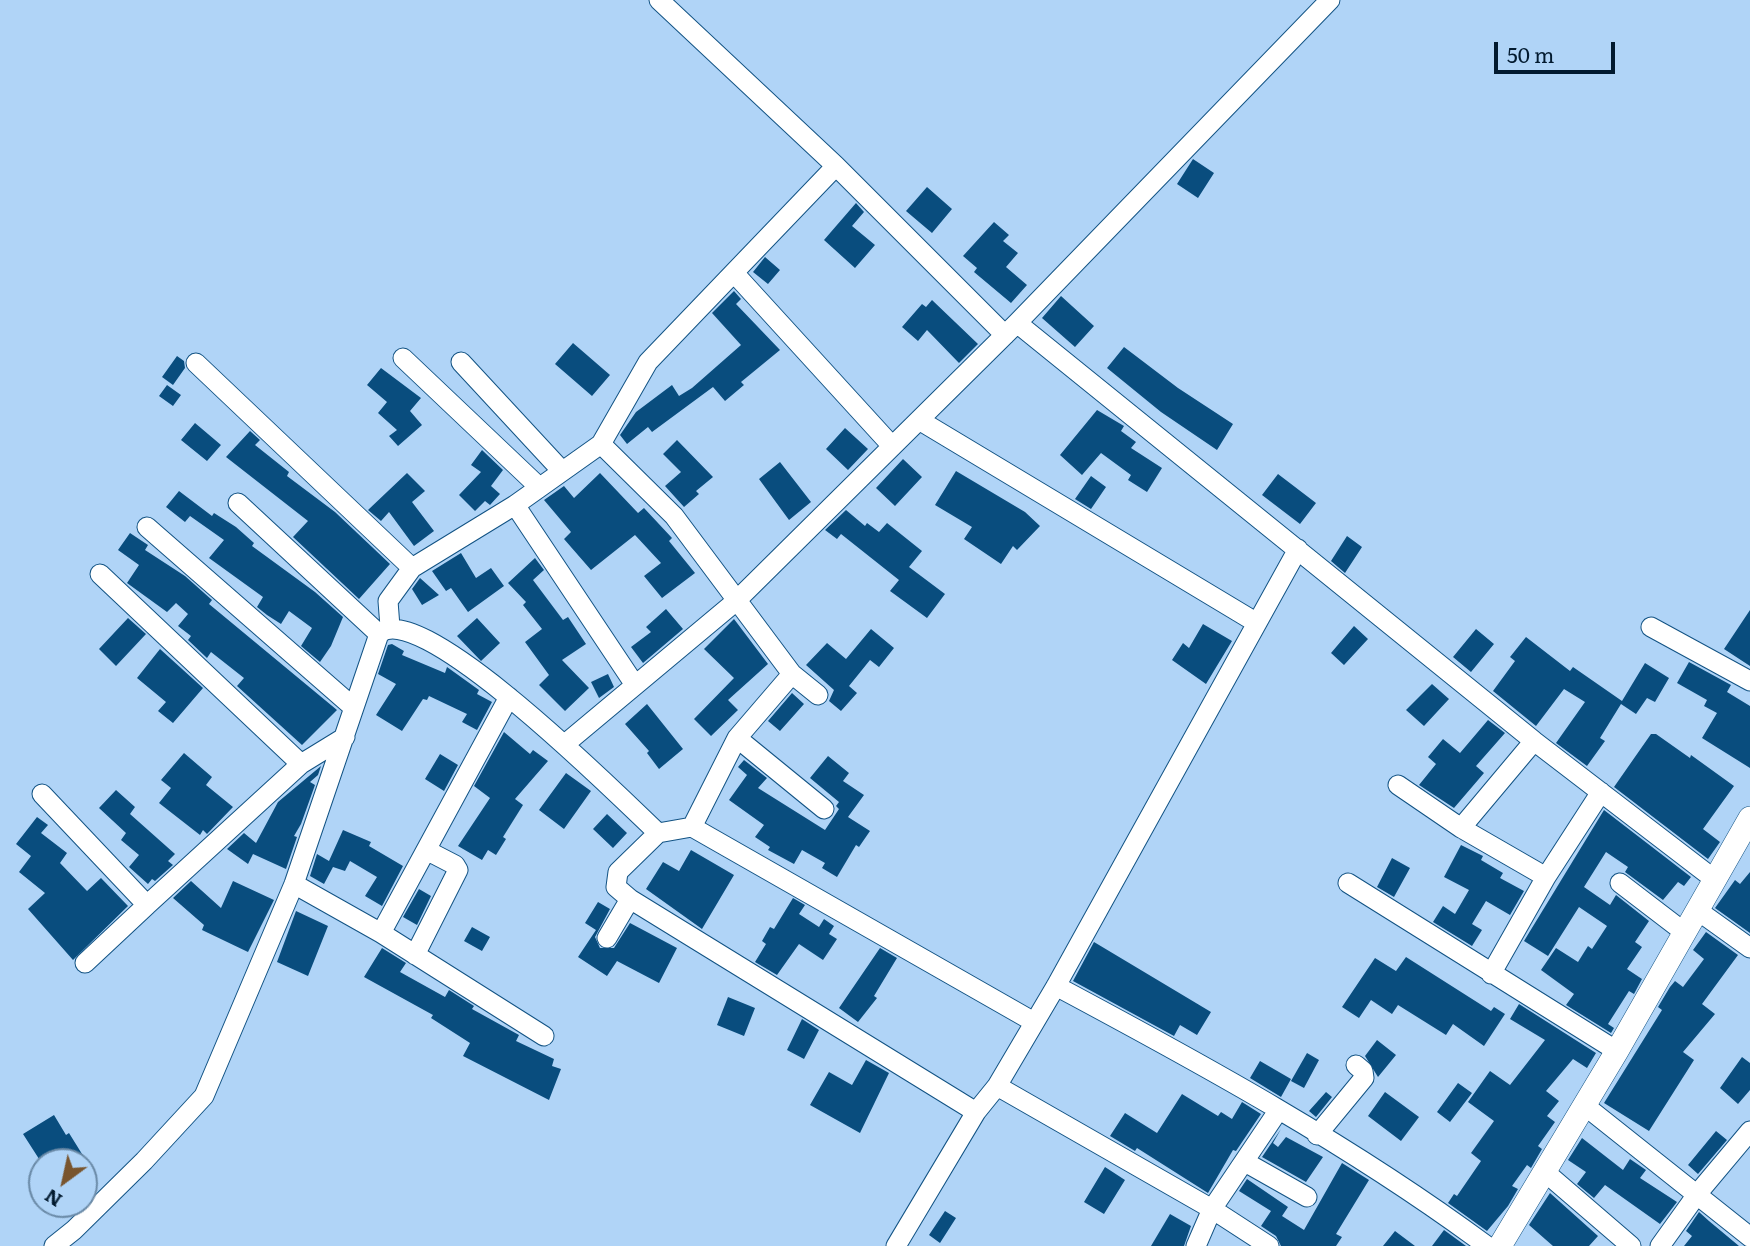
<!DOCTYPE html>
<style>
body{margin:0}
#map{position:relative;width:1750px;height:1246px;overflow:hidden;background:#b0d4f7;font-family:Literata,serif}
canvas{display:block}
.north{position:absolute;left:28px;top:1148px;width:70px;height:70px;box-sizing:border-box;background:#b0d4f7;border:2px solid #6a8aa7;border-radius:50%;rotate:213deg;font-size:19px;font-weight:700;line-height:28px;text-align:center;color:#021a2f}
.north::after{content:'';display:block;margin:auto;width:24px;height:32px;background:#79552e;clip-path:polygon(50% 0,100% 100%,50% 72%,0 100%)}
.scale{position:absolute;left:1494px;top:42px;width:121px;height:32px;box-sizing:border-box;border:4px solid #021a2f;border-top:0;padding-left:9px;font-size:21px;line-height:24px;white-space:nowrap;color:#021a2f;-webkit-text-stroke:5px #b0d4f7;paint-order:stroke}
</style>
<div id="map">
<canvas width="1750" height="1246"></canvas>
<div class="north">N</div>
<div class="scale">50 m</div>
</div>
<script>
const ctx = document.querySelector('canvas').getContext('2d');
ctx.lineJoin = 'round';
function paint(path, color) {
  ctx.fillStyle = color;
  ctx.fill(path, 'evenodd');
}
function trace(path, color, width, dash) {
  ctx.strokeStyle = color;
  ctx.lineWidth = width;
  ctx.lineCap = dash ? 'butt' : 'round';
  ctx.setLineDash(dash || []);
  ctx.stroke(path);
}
paint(new Path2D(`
 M1193,159L1214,173L1198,198L1177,184Z
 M927,187L952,209L932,233L906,211Z
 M856,203L864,212L852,226L875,245L855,268L824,240Z
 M994,222L1009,235L1003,241L1018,253L1006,267L1027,285L1011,303L974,272L977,268L963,256Z
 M765,257L780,270L768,284L753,272Z
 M734,291L741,299L736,304L780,350L741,382L744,385L725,401L713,387L652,432L648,427L627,444L620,435L636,412L672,385L679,396L692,388L741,345L712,313Z
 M1061,296L1094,326L1075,347L1042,318Z
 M932,300L978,344L959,363L927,330L918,341L902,327L922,304L926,307Z
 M573,343L610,375L592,396L555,364Z
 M1124,347L1178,388L1233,424L1217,450L1161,412L1107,368Z
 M177,356L184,361L185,368L173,385L162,377Z
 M381,368L421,398L410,411L422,425L398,446L389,436L397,430L378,413L387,402L367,385Z
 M167,385L181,395L173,406L159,396Z
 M1097,410L1124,426L1121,431L1136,442L1131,448L1162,468L1147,492L1128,480L1131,475L1101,453L1082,475L1060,455Z
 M195,423L221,445L207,461L181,440Z
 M845,428L868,449L848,470L826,449Z
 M250,431L260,440L255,445L289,472L287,476L335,512L390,564L359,599L293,537L308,521L226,457Z
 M677,440L713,477L696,491L699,494L684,507L665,486L681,472L663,454Z
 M482,450L503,470L491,486L500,494L490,505L485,501L475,511L459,495L481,472L471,465Z
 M903,459L922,477L895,506L876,488Z
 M780,462L811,502L789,520L759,479Z
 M956,471L1025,512L1040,526L1017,550L1013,546L1001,564L964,539L972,527L935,505Z
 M407,473L425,491L412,502L434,531L414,546L389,512L381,521L368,510Z
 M600,473L638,513L644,508L672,538L669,541L695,573L662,598L644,576L661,563L635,535L591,570L564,539L571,532L544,500L564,486L574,498Z
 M1278,474L1316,503L1300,524L1262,495Z
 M1091,476L1106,487L1091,509L1075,499Z
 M179,491L212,516L214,513L236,527L254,543L252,546L315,592L343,617L331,646L320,662L301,646L312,628L289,611L281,624L267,615L257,607L263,597L209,558L224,540L190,516L185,522L166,507Z
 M846,510L865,526L867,523L879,532L887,523L922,551L909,567L945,594L927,618L890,591L899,580L841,534L837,539L825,530Z
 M130,533L148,545L145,550L185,576L212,600L209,604L337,710L302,745L237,686L244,678L211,652L207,658L188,640L191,636L178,626L188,614L176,603L167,612L127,583L139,565L118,550Z
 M1347,536L1362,547L1345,573L1331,561Z
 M461,553L476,578L491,568L504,586L468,612L451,588L446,591L432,571Z
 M535,558L544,570L533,580L563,620L568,617L586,644L562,660L589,688L565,711L539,685L549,675L525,642L542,629L523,605L526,602L508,583Z
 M420,578L439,595L422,605L412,589Z
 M666,609L683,629L643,663L631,647L651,632L646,627Z
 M1750,610V666L1724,649Z
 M128,618L146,634L116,666L99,649Z
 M477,618L500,643L481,661L457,636Z
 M734,619L768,664L728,700L738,710L711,736L694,719L734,678L704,649Z
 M1203,624L1232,641L1206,684L1172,660L1183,643L1189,648Z
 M1354,626L1368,639L1344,665L1331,653Z
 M871,629L894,648L879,667L870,660L849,686L857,693L841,711L829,701L834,690L806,665L827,643L846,659Z
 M1476,629L1494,644L1471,672L1453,657Z
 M1526,637L1570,671L1573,667L1622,701L1645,663L1669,678L1655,702L1647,698L1636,714L1621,704L1600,738L1605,741L1587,766L1556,743L1585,702L1564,689L1536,726L1493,691L1515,661L1510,657Z
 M392,644L404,651L402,655L445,673L447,667L479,690L477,694L492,702L477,730L462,722L467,714L429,696L427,700L423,699L402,731L376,715L396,684L378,674L388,645Z
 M160,649L203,688L173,723L158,711L166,702L137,678Z
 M1689,662L1731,685L1727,692L1750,706V768L1702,738L1717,713L1704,706L1707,700L1677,683Z
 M608,674L614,687L599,698L591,682Z
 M1432,684L1449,699L1424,726L1406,710Z
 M792,693L804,704L780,731L768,721Z
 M647,704L683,749L659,769L647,753L649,751L625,724Z
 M1488,720L1505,733L1476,766L1484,773L1454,808L1419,785L1436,764L1428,757L1443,739L1460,753Z
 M504,732L530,754L533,750L548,761L515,799L523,805L503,837L506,839L496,855L488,850L482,860L458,846L490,798L474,786Z
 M1651,734H1656L1690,758L1691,755L1734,786L1703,829L1720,842L1708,859L1614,787Z
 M184,753L212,777L206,785L233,807L207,834L203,830L200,835L159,803L171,788L161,780Z
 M440,754L458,765L444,791L425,779Z
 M828,756L849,773L843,781L864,795L848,817L870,831L859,847L856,845L837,877L822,868L825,863L802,850L794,864L768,850L770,847L755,837L764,825L729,800L747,775L738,767L744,760L767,778L758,788L825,830L839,809L836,806L839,802L810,778Z
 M321,766L318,775L310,782L315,785L301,824L294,836L297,837L286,869L253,854L248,864L227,849L244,833L256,843L278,802Z
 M566,773L591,791L564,829L539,810Z
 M116,790L135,807L130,814L175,854L168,861L173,865L155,881L152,879L148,884L129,867L139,855L121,840L126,833L99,808Z
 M1604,810L1691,877L1684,886L1678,882L1663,900L1625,872L1628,867L1606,852L1584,887L1610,905L1616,895L1649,921L1635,942L1642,947L1627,969L1642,979L1634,994L1629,991L1608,1024L1614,1028L1611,1033L1566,1005L1574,994L1541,970L1556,948L1578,962L1588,946L1592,949L1607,926L1579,907L1548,956L1524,941Z
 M607,814L627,833L613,848L593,829Z
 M37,817L48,825L41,833L67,853L60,863L87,891L101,878L128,906L73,960L28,909L45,893L19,872L31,856L16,844Z
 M343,830L371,842L369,846L403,866L382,906L365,896L377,877L350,861L345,871L333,867L324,884L310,876L317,854L329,861Z
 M1461,845L1483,856L1481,860L1503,873L1500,878L1524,891L1510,915L1486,901L1472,924L1482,930L1472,946L1433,922L1443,906L1455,914L1469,890L1444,877Z
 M691,850L734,875L702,929L646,889L663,862L679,871Z
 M1392,858L1410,868L1394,897L1377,887Z
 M1750,872V933L1715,908L1735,880L1740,884Z
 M191,881L221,908L233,881L274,900L248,952L202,930L204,925L173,898Z
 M419,889L431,896L417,925L403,917Z
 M793,898L805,905L799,914L819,927L824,919L834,926L829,934L837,939L823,960L799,944L777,975L755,962L766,944L762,941L770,927L774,929Z
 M598,902L610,909L595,937L600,948H614L630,923L677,948L659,983L617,961L607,976L578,957L596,930L585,923Z
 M296,911L328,926L308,976L277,962Z
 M472,927L490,937L482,951L464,941Z
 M1706,932L1738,955L1702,1004L1715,1014L1683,1052L1694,1060L1649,1131L1604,1103L1662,1010L1658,1007L1670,987L1675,981L1683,987L1704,959L1693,950Z
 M1094,942L1211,1012L1197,1035L1180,1025L1174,1036L1073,981Z
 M382,948L406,963L400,972L445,997L449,990L474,1006L472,1009L519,1035L516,1041L554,1059L552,1066L561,1069L549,1100L463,1056L470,1043L431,1018L433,1015L364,977Z
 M880,948L897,958L874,996L877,998L858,1022L839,1008Z
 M1406,957L1491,1011L1494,1007L1505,1014L1484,1046L1453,1024L1446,1035L1398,1005L1392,1014L1371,1000L1359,1018L1342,1007L1375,958L1396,971Z
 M728,997L755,1008L744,1036L717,1025Z
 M1519,1004L1596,1053L1587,1068L1573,1059L1546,1091L1559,1101L1547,1116L1555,1122L1538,1146L1542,1149L1531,1168L1527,1165L1512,1186L1518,1189L1508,1206L1487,1231L1448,1203L1454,1194L1457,1196L1481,1161L1471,1153L1494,1121L1468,1102L1490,1071L1510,1085L1545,1040L1510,1019Z
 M802,1019L819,1030L804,1059L787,1050Z
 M1377,1040L1396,1055L1378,1077L1365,1056Z
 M1307,1053L1319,1060L1304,1088L1291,1081Z
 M1742,1057L1750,1063V1090L1738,1104L1720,1088Z
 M866,1060L889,1073L860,1133L810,1105L829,1072L852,1085Z
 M1260,1061L1291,1079L1281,1097L1250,1078Z
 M1458,1083L1472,1093L1450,1122L1437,1112Z
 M1326,1092L1332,1097L1316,1117L1309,1111Z
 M1385,1092L1419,1117L1401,1141L1368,1116Z
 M1182,1094L1218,1116L1221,1112L1232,1119L1242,1102L1261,1114L1236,1151L1233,1150L1208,1193L1137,1148L1135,1151L1110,1136L1125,1113L1157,1133Z
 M54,1115L66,1135L69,1133L87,1162H41L23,1134Z
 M1281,1129L1273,1143L1278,1147L1286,1137L1323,1157L1306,1182L1262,1157Z
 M1716,1131L1727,1140L1698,1174L1688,1165Z
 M1582,1138L1623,1170L1630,1159L1646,1170L1640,1178L1677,1202L1660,1224L1605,1185L1594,1198L1577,1184L1586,1172L1568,1160Z
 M1342,1163L1369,1180L1336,1234L1342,1237L1336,1246H1281L1276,1236L1261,1226L1271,1211L1239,1191L1247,1179L1288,1207L1282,1216L1304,1230Z
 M1105,1167L1125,1180L1104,1214L1084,1202Z
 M1550,1193L1598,1236L1589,1246H1553L1529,1225Z
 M945,1211L956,1218L940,1243L929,1235Z
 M1699,1212L1709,1221L1739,1246H1684L1692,1236L1686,1231Z
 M1170,1214L1191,1226L1184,1246H1151Z
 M1444,1230L1466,1246H1432Z
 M1395,1231L1415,1246H1383Z`), '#094d7e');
const minor = new Path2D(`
 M659,0L836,166L1005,335
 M735,274L892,446
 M1017,323L1534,741L1714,879
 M403,358L538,486
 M461,362L562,471
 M196,363L412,568
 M919,420L1257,623
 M601,444L674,516L792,674L737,738L692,827
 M238,503L379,634
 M515,505L635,685
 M147,527L353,707
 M100,574L301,764
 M390,627L388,601L412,568L515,505L601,444L648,362L836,166
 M1651,627L1750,681
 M792,674L818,695
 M737,738L824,809
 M1534,741L1461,828L1546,877
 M565,744L735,602L1017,323L1330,0
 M1398,785L1461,828
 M42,794L147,905L301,764L345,737
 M1348,883L1617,1051
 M1620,883L1684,932
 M294,884L381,933L544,1036
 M1697,910L1750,948
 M381,933L509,697
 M607,938L630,899
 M415,955L458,870L455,865L426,850
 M85,963L147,905
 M1491,974L1546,877L1601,792
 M1056,986C1204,1065 1352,1146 1487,1246
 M997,1086L1056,986L1298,549
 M1584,1105L1750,1237
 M976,1112L630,899L616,887L618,872L658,833L692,827L1034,1022
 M1317,1135L1364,1078L1363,1071L1356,1065
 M1245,1162L1307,1197
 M1545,1172L1631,1246
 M54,1246L74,1230L144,1161L204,1096L294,884L379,634C419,595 625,802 658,833
 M896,1246L976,1112L997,1086L1212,1209L1269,1246
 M1196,1246L1212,1209L1278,1111
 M1660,1246L1698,1193L1750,1131`);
const tertiary = new Path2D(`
 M1500,1246L1617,1051L1750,818`);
trace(minor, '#125384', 21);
trace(tertiary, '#125384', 24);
trace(minor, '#fff', 19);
trace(tertiary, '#fff', 23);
</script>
